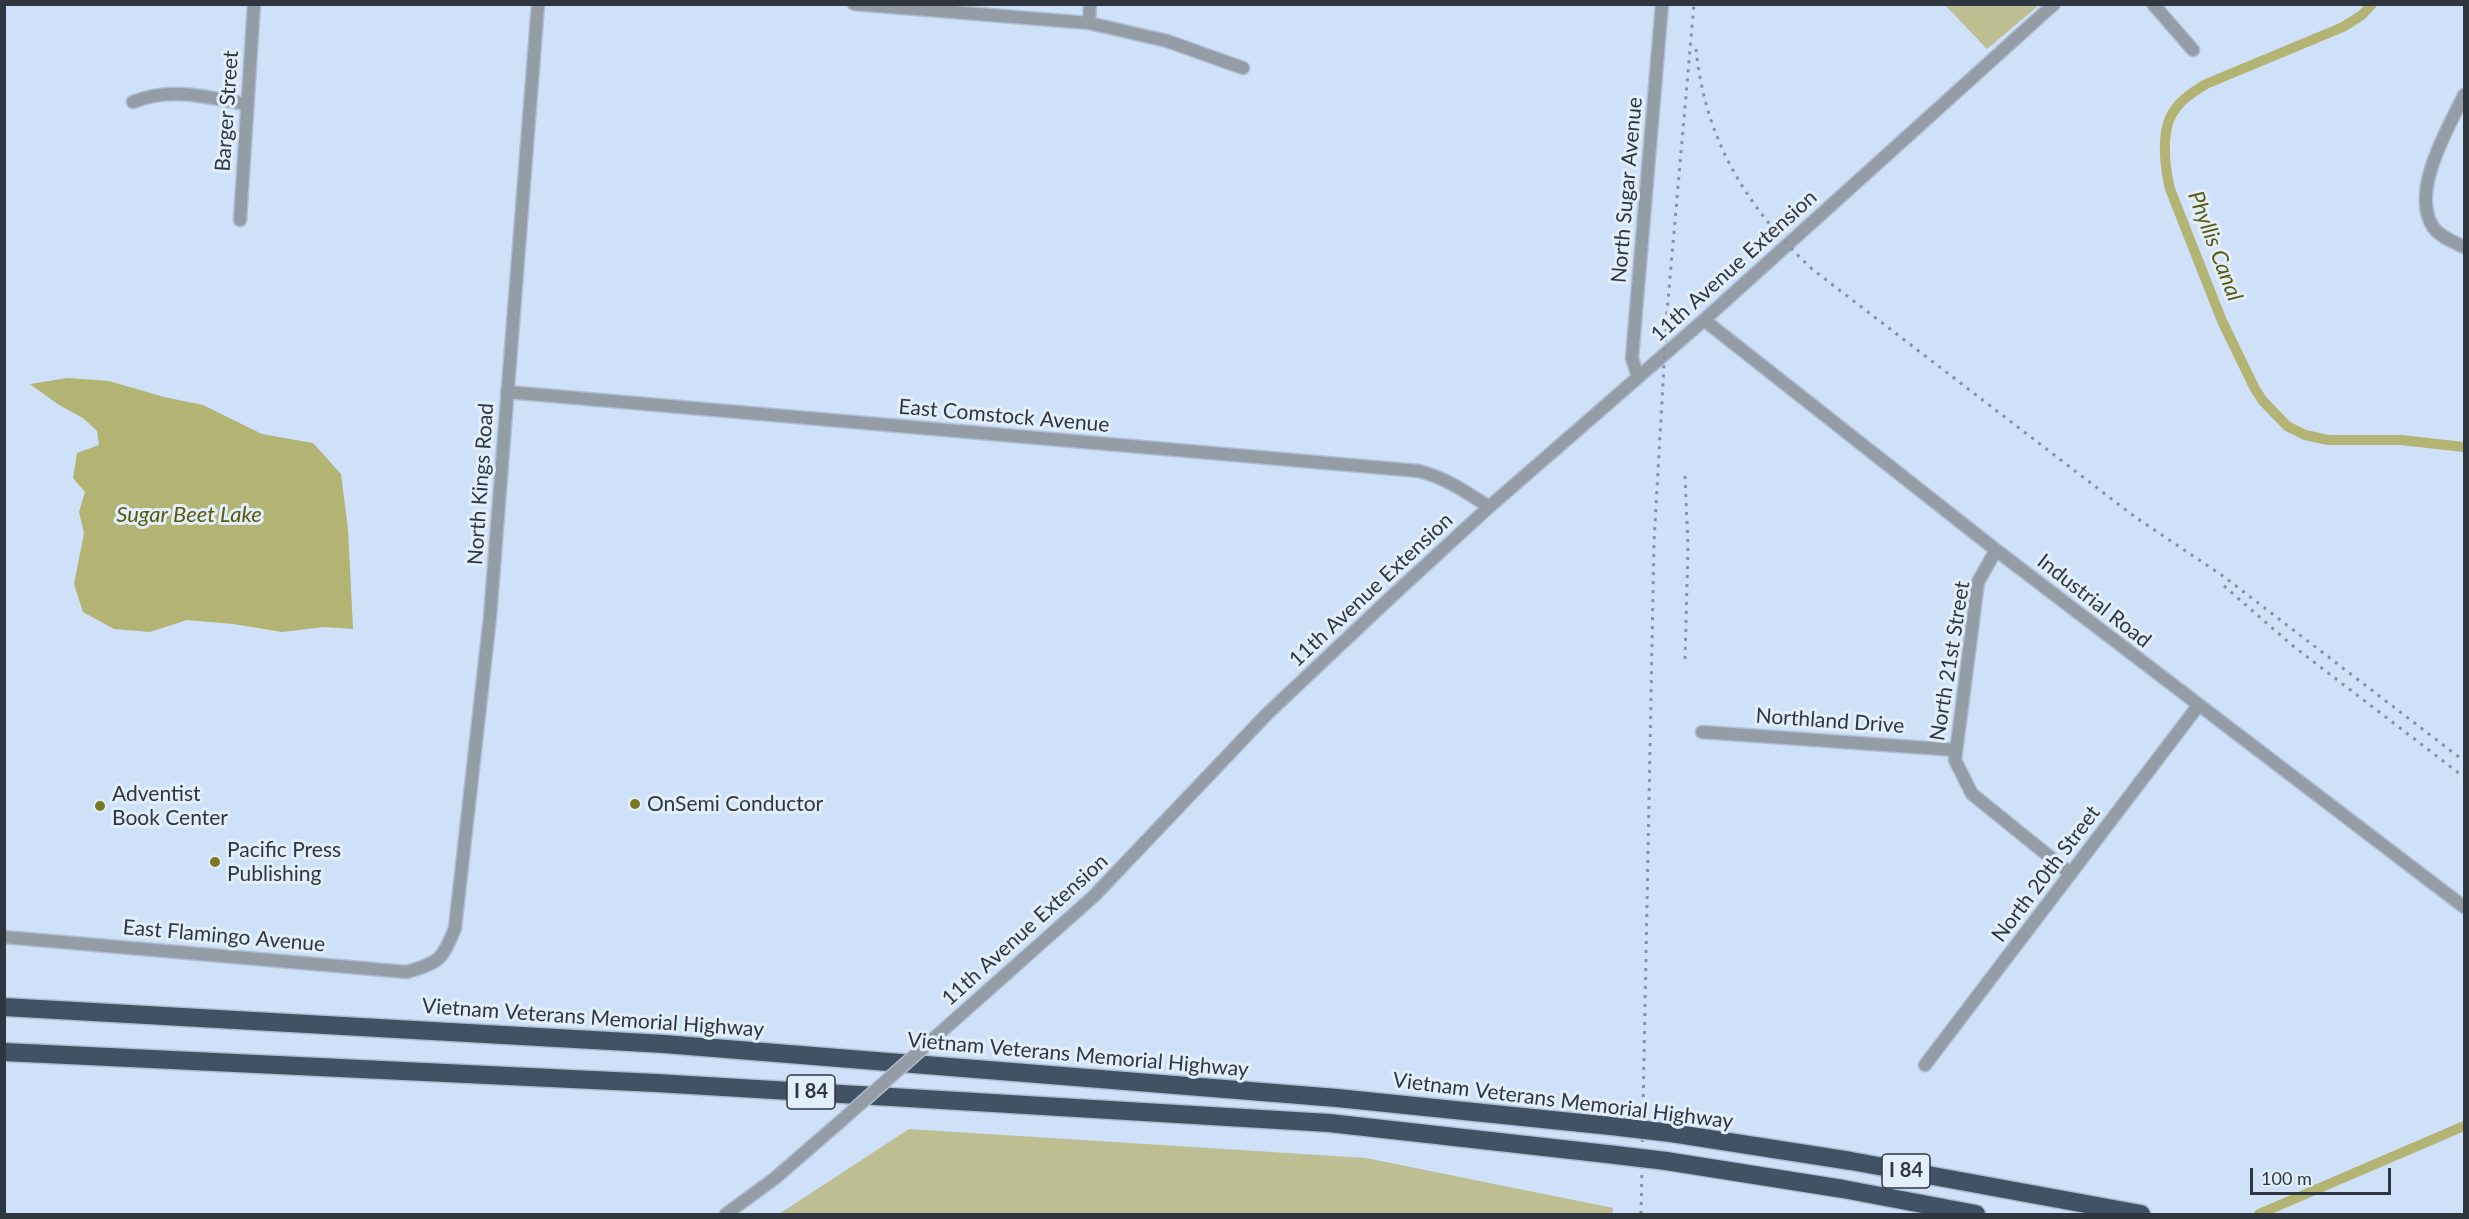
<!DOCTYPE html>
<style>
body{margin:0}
#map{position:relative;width:2469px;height:1219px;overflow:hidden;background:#cee1f8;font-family:Lato,sans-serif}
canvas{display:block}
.frame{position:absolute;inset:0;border:6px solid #2f363f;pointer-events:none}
.scale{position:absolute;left:2250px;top:1168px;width:141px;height:27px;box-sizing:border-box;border:3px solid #2f363f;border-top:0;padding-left:8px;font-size:18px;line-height:21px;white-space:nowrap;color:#2f363f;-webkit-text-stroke:4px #e2eefb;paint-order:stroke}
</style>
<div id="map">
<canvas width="2469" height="1219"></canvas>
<div class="frame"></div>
<div class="scale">100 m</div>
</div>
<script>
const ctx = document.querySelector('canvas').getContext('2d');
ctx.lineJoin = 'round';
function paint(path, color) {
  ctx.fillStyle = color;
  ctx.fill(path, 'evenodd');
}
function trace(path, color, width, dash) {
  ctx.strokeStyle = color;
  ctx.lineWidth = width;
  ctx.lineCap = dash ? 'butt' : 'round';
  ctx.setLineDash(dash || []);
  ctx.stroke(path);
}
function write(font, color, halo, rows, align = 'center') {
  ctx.font = font + ' Lato,sans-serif';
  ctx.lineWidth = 6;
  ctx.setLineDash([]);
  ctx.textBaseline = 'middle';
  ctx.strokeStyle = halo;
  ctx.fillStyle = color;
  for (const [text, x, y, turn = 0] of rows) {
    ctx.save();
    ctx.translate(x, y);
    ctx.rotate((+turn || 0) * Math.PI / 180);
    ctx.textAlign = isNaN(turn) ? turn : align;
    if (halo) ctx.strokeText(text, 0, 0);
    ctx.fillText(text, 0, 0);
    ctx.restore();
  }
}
paint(new Path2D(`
 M1945,5H2039L1987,49Z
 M909,1129L1366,1158L1613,1208L1612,1214H779Z`), '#bdbe91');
paint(new Path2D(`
 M68,378L109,381L164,397L203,405L262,434L313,443L341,474L348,529L353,629L324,627L282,632L233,624L187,620L150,632L114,629L83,612L74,584L84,533L79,512L85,492L73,478L77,453L99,445L97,431L83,418L59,405L30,384Z`), '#b3b473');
trace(new Path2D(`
 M2372,4L2362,15L2343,27L2206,84C2195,91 2181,99 2174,111C2160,130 2165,168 2170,189L2222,321L2255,389L2263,401L2287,426L2305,435L2328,440H2401L2464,447
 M2259,1214L2464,1126`), '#b3b473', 10);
const minor = new Path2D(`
 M854,4L1089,23L1167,41L1243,68
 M2153,4L2193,50
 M1089,23L1090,4
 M2464,95C2448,129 2410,191 2433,227C2440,237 2454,242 2464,247
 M133,102C172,86 207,98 247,104
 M240,220L254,4
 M1704,320L1996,550L2464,907
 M1638,377L1632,358L1662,4
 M507,392L1419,471C1446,478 1466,492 1489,507
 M1996,550L1978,582L1955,760L1972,794L2071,874
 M1702,732L1956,750
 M4,937L407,972C440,962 442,960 455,928L490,617L538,4
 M932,1040L1094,896L1267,714L1390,598L1489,507L1704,320L2054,4
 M1925,1065L2198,706
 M726,1214L774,1179L841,1121`);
const highway = new Path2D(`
 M4,1007L664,1044L1337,1098L1611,1126
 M4,1052L656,1083L1329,1123L1616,1155
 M1671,1133L1851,1161L2141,1214
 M1666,1161L1843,1189L1976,1214`);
trace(minor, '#aebfd3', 15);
trace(highway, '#aebfd3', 21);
trace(minor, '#949da6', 12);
trace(highway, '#425265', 18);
trace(new Path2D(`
 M1696,49C1705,140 1747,208 1812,269L2135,517L2223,576L2464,761
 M1685,476L1688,546L1685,660
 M2224,586L2293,646L2464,777
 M1641,1214L1654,542L1667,312L1694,4`), '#8592a3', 3, [3, 6]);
const minorBridge = new Path2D(`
 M841,1121L932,1040`);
const highwayBridge = new Path2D(`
 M1611,1126L1671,1133
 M1616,1155L1666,1161`);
trace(minorBridge, '#aebfd3', 15, []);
trace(highwayBridge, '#aebfd3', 21, []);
trace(minorBridge, '#949da6', 12);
trace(highwayBridge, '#425265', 18);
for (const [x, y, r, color] of [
 [635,804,6,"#7a7920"],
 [100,806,6,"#7a7920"],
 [215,862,6,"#7a7920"]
]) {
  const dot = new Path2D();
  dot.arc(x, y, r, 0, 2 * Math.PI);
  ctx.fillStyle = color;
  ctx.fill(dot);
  trace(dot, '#e2eefb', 2);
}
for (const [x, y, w] of [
 [811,1092,48],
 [1906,1171,48]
]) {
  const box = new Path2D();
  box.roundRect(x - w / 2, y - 17, w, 34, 4.5);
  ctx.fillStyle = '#e2eefb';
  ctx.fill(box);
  trace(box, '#2f363f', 1.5);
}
write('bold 20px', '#2f363f', null, [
 ["I 84",811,1092],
 ["I 84",1906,1171]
]);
write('21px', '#2f363f', '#e2eefb', [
 ["Barger Street",227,111,-86],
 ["North Sugar Avenue",1627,190,-85],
 ["11th Avenue Extension",1734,266,-42],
 ["East Comstock Avenue",1004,416,5],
 ["North Kings Road",481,484,-86],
 ["11th Avenue Extension",1371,590,-43],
 ["Industrial Road",2094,601,38],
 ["North 21st Street",1950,661,-81],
 ["Northland Drive",1830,721,4],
 ["North 20th Street",2046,874,-53],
 ["11th Avenue Extension",1025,930,-42],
 ["East Flamingo Avenue",224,936,5],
 ["Vietnam Veterans Memorial Highway",593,1018,4],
 ["Vietnam Veterans Memorial Highway",1078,1055,5],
 ["Vietnam Veterans Memorial Highway",1563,1101,7]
]);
write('21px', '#2f363f', '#e2eefb', [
 ["Adventist",112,794],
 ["Book Center",112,818],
 ["OnSemi Conductor",647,804],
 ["Pacific Press",227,850],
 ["Publishing",227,874]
], 'left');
write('italic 22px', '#5b5a0c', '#e2eefb', [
 ["Phyllis Canal",2215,246,69],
 ["Sugar Beet Lake",189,515]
]);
</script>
